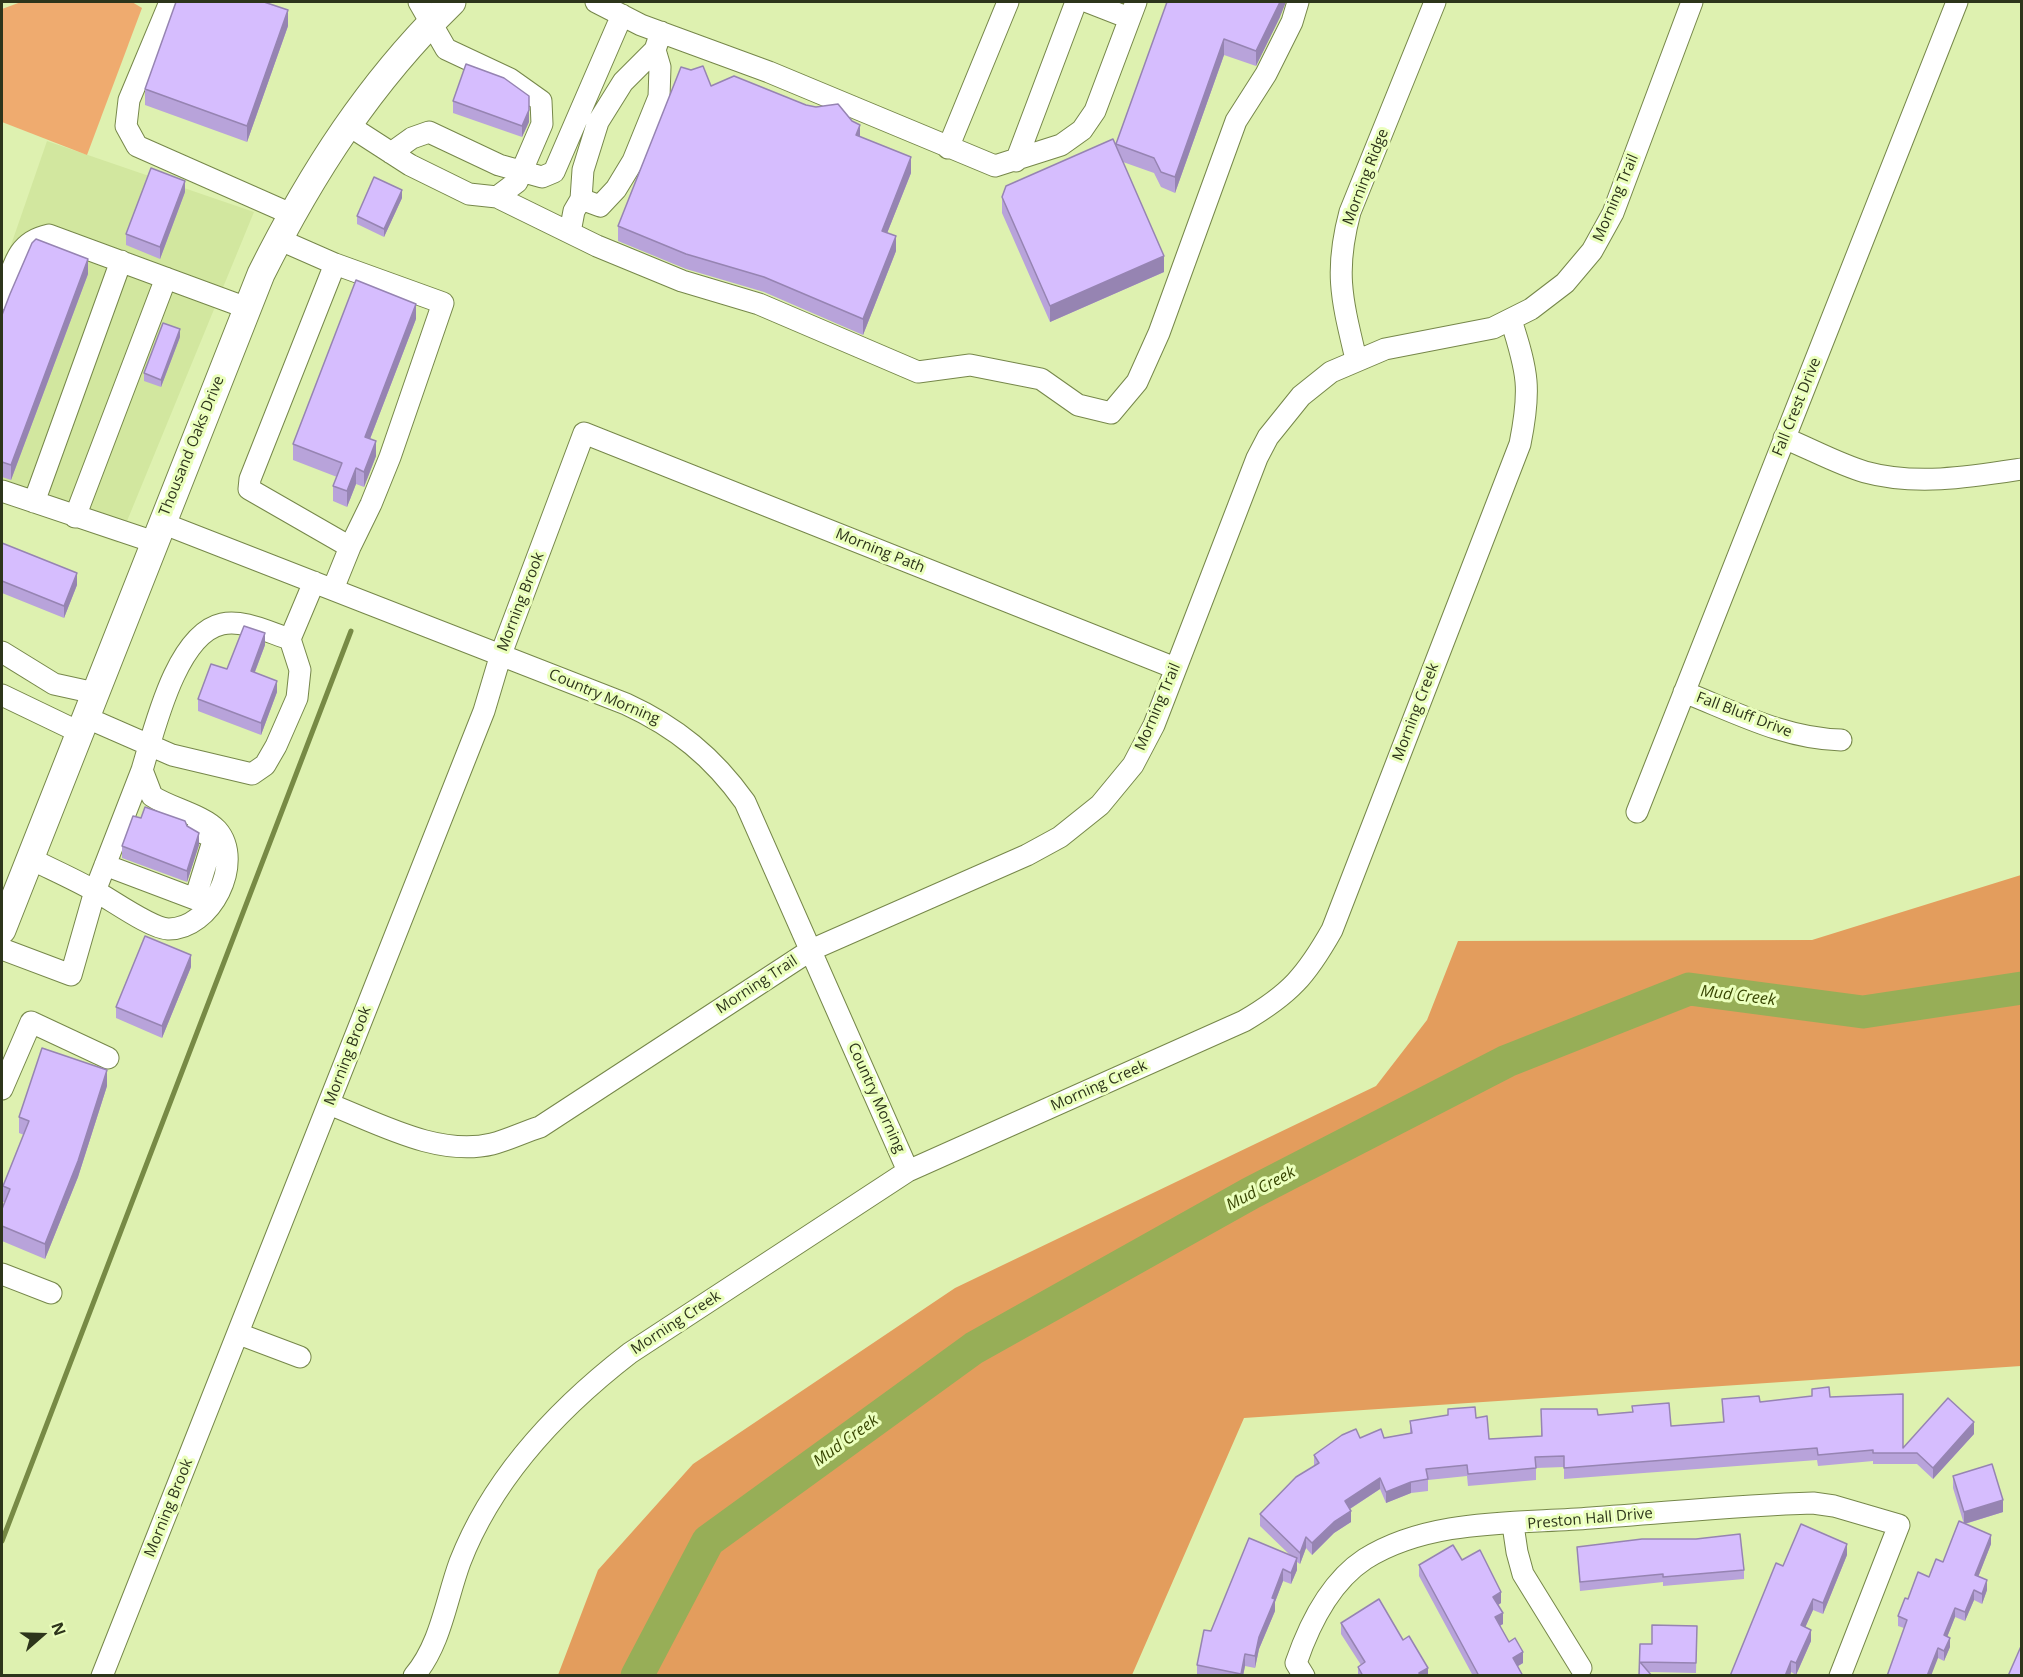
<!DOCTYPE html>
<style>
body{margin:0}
#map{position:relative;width:2023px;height:1677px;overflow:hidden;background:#def1b0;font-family:"Open Sans",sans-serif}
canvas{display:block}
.frame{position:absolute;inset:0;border:3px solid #2d351b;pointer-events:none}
.north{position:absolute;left:12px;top:1605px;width:60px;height:60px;-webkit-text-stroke:4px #ebffbd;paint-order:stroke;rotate:70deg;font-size:16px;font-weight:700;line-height:24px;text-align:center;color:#2d351b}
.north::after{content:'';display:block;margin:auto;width:21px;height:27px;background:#2d351b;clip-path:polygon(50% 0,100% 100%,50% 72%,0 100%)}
</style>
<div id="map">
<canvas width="2023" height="1677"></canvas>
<div class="frame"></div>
<div class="north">N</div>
</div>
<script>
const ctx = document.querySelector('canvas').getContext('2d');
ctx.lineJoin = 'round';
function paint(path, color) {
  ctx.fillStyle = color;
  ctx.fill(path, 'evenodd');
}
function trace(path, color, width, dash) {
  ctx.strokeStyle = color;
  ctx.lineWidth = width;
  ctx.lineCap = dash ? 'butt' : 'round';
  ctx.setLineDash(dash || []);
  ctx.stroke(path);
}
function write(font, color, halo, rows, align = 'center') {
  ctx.font = font + ' "Open Sans",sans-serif';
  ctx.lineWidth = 6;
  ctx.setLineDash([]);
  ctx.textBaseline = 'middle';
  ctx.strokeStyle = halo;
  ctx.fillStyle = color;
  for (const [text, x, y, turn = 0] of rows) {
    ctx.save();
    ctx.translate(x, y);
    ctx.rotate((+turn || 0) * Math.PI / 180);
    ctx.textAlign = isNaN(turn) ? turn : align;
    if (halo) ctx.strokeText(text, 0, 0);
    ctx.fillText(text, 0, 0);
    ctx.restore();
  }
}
paint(new Path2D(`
 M47,141L254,212L118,543L2,501V271Z`), '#d2e79f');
paint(new Path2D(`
 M21,2H132L142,8L87,155L2,122V9Z`), '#efab6f');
paint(new Path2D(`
 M2021,875V1366L1244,1418L1132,1675H558L598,1570L693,1464L955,1288L1376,1086L1427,1020L1458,941L1812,940Z`), '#e39d5d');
trace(new Path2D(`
 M2,1541L351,631`), '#778a45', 5);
trace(new Path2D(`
 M637,1676L708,1541L974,1348L1251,1193L1507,1061L1689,989L1863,1012L2022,988`), '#97ae57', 33);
const minor = new Path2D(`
 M170,2L129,100L126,126L137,146L291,214
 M596,2L641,25L769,72L995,166L1061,145L1082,130L1095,111L1136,2
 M1088,2L1129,18
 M348,125L410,165L469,194L497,197L517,182L542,124L541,101L510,79L446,49L419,2
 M948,148L1008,2
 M391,153L412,138L429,132L499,165L542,177L554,172L622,15
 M1016,161L1076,2
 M497,197L597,246L682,281L759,304L918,372L970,365L1041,379L1078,405L1111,413L1137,382L1159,333L1236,121L1266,74L1292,22L1298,2
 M581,199L600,206L616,189L633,161L659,97L660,67L655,50
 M570,232L574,211L581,199L583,170L598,122L623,82L655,50L661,32
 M278,239L335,264L250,479L249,489L350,547L333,589
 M335,264L443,303L390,457L371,504L350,547
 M2,299C13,269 15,242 49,235L247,308
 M1356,359C1342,300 1334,272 1350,212L1435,2
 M1784,438C1811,449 1838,464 1865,472C1916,486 1970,477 2022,469
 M2,491L154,542
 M34,502L121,261
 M75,517L166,278
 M162,523L626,704C676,727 713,757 745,802L908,1171
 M2,652L54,684L95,693
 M1684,692C1735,712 1785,739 1841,740
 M2,695L79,732
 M85,717L172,755L252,774L265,765L276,746L297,698L300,670L290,639L314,582
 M1637,812L1957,2
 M29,858C51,869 74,879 95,891C112,900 150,928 168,929C211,930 245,862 217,830C203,815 170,808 152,796L142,770C154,731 176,634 222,624C243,619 270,633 290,639
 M105,865L195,899L214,838L197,830
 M2,949L71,975L95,891L142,770
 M2,1089L31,1022L108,1058
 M329,1104C378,1123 438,1157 492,1144C508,1140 524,1132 540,1127L811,950L1027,855L1060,837L1100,805L1133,765L1154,725L1257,458L1268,437L1301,396L1331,372L1385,349L1493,328L1531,309L1565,283L1592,251L1613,213L1692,2
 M2,1274L51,1293
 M239,1334L300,1357
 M1513,1525L1517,1552L1523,1574L1581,1668
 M102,1676L484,711L501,654L584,433L1175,668
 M414,1676C441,1644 446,1600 460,1562C493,1477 560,1407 630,1353L908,1171L1244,1021C1290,994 1306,976 1332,930L1520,444C1531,389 1528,373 1511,320
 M1304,1676L1296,1663C1309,1625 1330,1582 1365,1559C1430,1518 1517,1524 1591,1518C1665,1513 1739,1505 1813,1503L1834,1506L1899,1525L1840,1676`);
const major = new Path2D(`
 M2,930L261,274C312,172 370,82 452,2`);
trace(minor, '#76874a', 23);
trace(major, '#76874a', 29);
trace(minor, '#fff', 21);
trace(major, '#fff', 27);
paint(new Path2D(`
 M1167,2L1280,17L1256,66L1224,55L1175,193L1161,187L1154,173L1123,162L1164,272L1050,322L1002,213V197L1116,146V144Z
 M288,26L247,142L145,105V89Z
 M711,86L860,136L911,173L887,233L896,251L863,335L764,292L686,269L618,241V226Z
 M453,101L529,122L522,137L453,113Z
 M185,192L160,259L126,245V234Z
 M402,198L384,237L357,224V216Z
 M88,274L11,480L2,477V315Z
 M416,319L370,439L376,456L364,487L356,484L347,507L333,501V486L337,477L293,460V444Z
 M180,337L161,387L144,381V373Z
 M2,543L77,585L64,618L2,593Z
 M265,645L255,672L277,692L261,735L198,711V699L227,669Z
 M141,818L187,826L199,845L187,882L122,858V846Z
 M191,967L162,1038L116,1018V1007Z
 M107,1086L78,1177L45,1259L2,1241V1209L4,1202H3V1186L24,1135L19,1133V1117Z
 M1812,1389L1830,1397L1903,1448L1974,1434L1933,1479L1917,1464H1873V1461L1818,1466L1817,1460L1564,1479V1467L1536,1468V1480L1468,1486L1467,1476L1428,1480V1491L1411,1493L1386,1503L1380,1489L1350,1509L1351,1522L1334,1533L1312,1555L1306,1548L1300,1564L1297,1562V1570L1291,1584L1283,1581L1275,1602V1611L1259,1649L1255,1668L1245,1666L1243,1676H1197V1665L1211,1631L1291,1556L1260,1526V1514L1314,1466V1455L1360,1438H1384L1410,1433V1421L1448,1415V1409L1476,1418L1489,1439L1541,1436V1409L1598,1415L1632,1412V1406L1671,1426L1723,1422L1722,1399L1760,1402L1812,1396Z
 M1953,1476L2003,1512L1965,1524L1991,1544L1978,1577L1987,1590L1982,1604L1974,1600L1965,1621L1955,1617L1947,1637L1950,1647L1944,1661L1938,1658L1904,1628L1898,1626V1616L1908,1599L1943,1562L1964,1524L1953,1488Z
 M1577,1547L1744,1570V1579L1663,1586V1582L1580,1591Z
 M1847,1555L1823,1614L1813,1610L1805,1627L1811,1641L1796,1675L1791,1672L1790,1676H1730L1783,1566Z
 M1462,1560L1501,1603L1498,1605L1503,1624L1500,1626L1509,1642L1523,1663L1518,1666L1523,1676H1473L1419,1576V1565Z
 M1341,1623L1403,1640L1428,1676H1358V1667L1361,1665L1341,1634Z
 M1697,1626L1696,1673L1649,1672L1639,1676L1640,1644H1652Z`), '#b8a3da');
paint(new Path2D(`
 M1280,2H1286L1280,17L1256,66V51Z
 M288,10V26L247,142V126Z
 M1224,39V55L1175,193V177Z
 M529,110V122L522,137V126Z
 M860,125V140L856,135Z
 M911,157V173L882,246V231Z
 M185,181V192L160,259V247Z
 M402,190V198L384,237V229Z
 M896,236V251L863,335V319Z
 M1164,256V272L1050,322V306Z
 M88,259V274L11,480V465Z
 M416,304V319L365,452V437Z
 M180,329V337L161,387V380Z
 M376,441V456L364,487V472Z
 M356,468V484L347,507V491Z
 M77,573V585L64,618V606Z
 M265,633V645L251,682V671Z
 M277,681V692L261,735V723Z
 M199,833V845L187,882V871Z
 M191,955V967L162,1038V1026Z
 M107,1070V1086L78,1177L45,1259V1244Z
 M1974,1422V1434L1933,1479V1468Z
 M1380,1478V1489L1345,1512V1501Z
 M1411,1482V1493L1386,1503V1492Z
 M2003,1500V1512L1964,1524V1512Z
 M1351,1511V1522L1334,1533L1312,1555V1543L1334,1522Z
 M1991,1535V1544L1975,1585V1575Z
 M1306,1537V1548L1300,1564V1553Z
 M1847,1544V1555L1823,1614V1603Z
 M1297,1558V1570L1291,1584V1573Z
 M1283,1569V1581L1275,1602V1611L1259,1649L1255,1668V1656L1259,1637L1272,1598Z
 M1987,1580V1590L1982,1604V1594Z
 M1974,1590V1600L1965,1621V1612Z
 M1501,1592V1603L1493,1608V1597Z
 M1813,1599V1610L1801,1637V1625Z
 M1955,1608V1617L1944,1645V1635Z
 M1503,1613V1624L1495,1628V1617Z
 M1811,1630V1641L1796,1675V1663Z
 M1950,1638V1647L1944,1661V1651Z
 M1938,1648V1658L1931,1676H1927Z
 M1523,1652V1663L1513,1669V1658Z
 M1245,1654V1666L1243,1676H1241Z
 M1791,1661V1672L1790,1676H1785Z
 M1428,1668V1676H1419V1673Z`), '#9684b2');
const building = new Path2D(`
 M176,2H264L288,10L247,126L145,89Z
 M1167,2H1280L1256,51L1224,39L1175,177L1161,172L1154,158L1116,144Z
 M466,64L504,78L529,96V110L522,126L453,101Z
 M703,66L711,86L734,76L806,105L816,107L838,104L852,121L860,125L856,135L911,157L882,231L896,236L863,319L764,277L686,254L618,226L681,67L691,70Z
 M1113,139L1164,256L1050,306L1002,197L1006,186Z
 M151,168L185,181L160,247L126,234Z
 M374,177L402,190L384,229L357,216Z
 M36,239L88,259L11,465L2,462V315L10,294L32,243Z
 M356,280L416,304L365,437L376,441L364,472L356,468L347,491L333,486L342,463L293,444Z
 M163,323L180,329L161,380L144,373Z
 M2,543L77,573L64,606L2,581Z
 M244,626L265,633L251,671L277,681L261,723L198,699L211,664L227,669Z
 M145,807L185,821L187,826L199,833L187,871L122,846L133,816L141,818Z
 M145,936L191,955L162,1026L116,1007Z
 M42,1048L107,1070L78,1161L45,1244L2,1226V1209L10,1189L3,1186L29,1121L19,1117Z
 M1829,1387L1830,1397L1903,1394V1448L1948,1398L1974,1422L1933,1468L1917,1453H1873V1450L1818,1455L1817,1448L1564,1468V1456L1535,1457L1536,1468L1468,1474L1467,1465L1426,1469L1428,1479L1411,1482L1386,1492L1380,1478L1345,1501L1351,1511L1334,1522L1312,1543L1306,1537L1300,1553L1260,1514L1296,1477L1319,1463L1314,1455L1342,1435L1356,1429L1360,1438L1381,1429L1384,1438L1412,1433L1410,1421L1448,1415V1409L1475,1407L1476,1418L1487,1416L1489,1439L1542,1436L1541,1409H1597L1598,1415L1633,1412L1632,1406L1669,1403L1671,1426L1724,1422L1722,1399L1759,1396L1760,1402L1812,1396V1389Z
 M1992,1464L2003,1500L1964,1512L1953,1476Z
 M1959,1521L1991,1535L1975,1575L1987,1580L1982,1594L1974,1590L1965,1612L1955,1608L1944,1635L1950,1638L1944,1651L1938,1648L1927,1676H1887L1907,1620L1898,1616L1905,1598L1908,1599L1918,1572L1929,1577L1936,1559L1943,1562Z
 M1801,1524L1847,1544L1823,1603L1813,1599L1801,1625L1811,1630L1796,1663L1791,1661L1785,1676H1730L1776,1563L1783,1566Z
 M1740,1534L1744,1570L1663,1577V1574L1580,1582L1577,1547L1642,1539H1696Z
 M1249,1538L1297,1558L1291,1573L1283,1569L1272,1598L1275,1599L1259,1637L1255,1656L1245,1654L1241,1674L1197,1665L1204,1630L1211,1631Z
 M1453,1545L1462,1560L1480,1550L1501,1592L1493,1597L1503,1613L1495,1617L1509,1642L1515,1638L1523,1652L1513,1658L1523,1676H1479L1419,1565Z
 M1379,1599L1403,1640L1409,1636L1428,1668L1419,1673L1420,1676H1363L1358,1667L1365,1662L1341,1623Z
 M1652,1625L1697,1626L1696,1663L1640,1662L1652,1676H1639L1640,1644H1652Z
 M2022,1644V1676H2008Z`);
paint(building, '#d6bdfe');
trace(building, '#9684b2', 1.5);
write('15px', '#2d351b', '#ebffbd', [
 ["Morning Ridge",1366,177,-69],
 ["Morning Trail",1616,198,-67],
 ["Fall Crest Drive",1797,407,-68],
 ["Thousand Oaks Drive",192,446,-68],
 ["Morning Path",880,551,22],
 ["Morning Brook",521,602,-69],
 ["Country Morning",604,697,23],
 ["Morning Trail",1158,707,-67],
 ["Morning Creek",1416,712,-69],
 ["Fall Bluff Drive",1744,715,21],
 ["Morning Trail",757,985,-33],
 ["Morning Brook",348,1056,-69],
 ["Morning Creek",1099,1086,-24],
 ["Country Morning",876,1098,66],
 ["Morning Creek",676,1323,-33],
 ["Morning Brook",169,1508,-68],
 ["Preston Hall Drive",1590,1519,-5]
]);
write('italic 16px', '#384602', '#ebffbd', [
 ["Mud Creek",1738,996,7],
 ["Mud Creek",1261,1189,-28],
 ["Mud Creek",846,1441,-36]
]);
</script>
